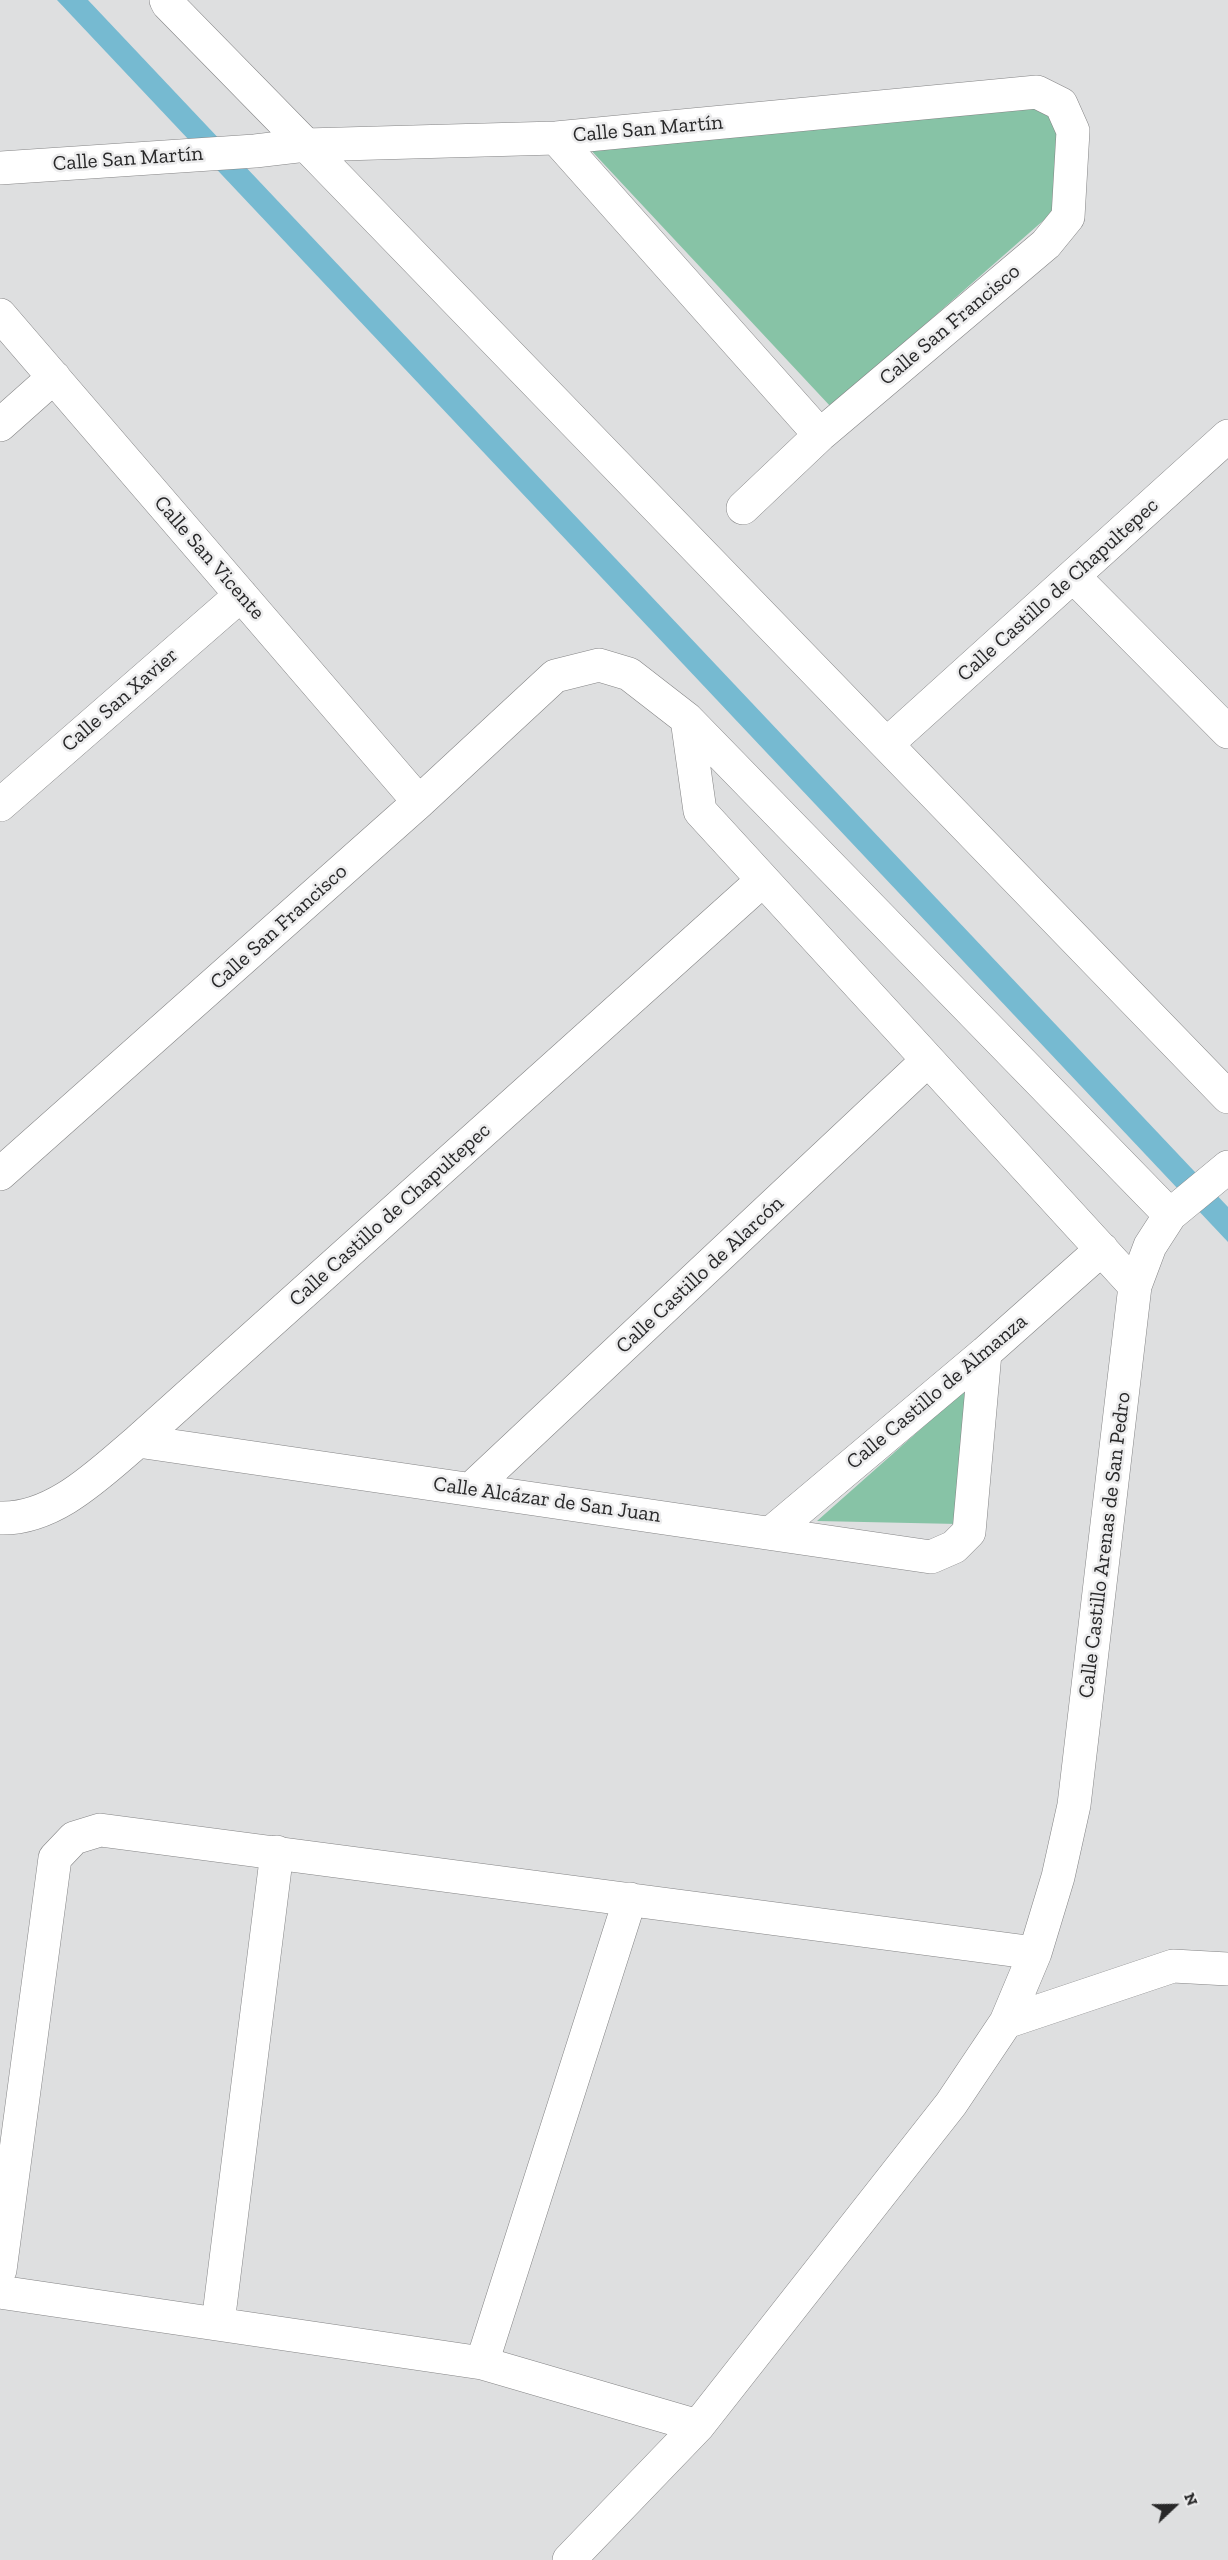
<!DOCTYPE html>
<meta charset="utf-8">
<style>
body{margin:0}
#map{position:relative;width:1228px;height:2560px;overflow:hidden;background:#dedfe0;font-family:"Zilla Slab",serif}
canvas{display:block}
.north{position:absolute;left:1144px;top:2476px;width:60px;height:60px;-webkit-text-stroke:4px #ececed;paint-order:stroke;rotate:68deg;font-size:16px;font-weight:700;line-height:24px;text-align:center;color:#282829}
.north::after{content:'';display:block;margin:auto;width:21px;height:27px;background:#282829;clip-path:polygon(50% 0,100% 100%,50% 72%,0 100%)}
</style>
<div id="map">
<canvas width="1228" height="2560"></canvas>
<div class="north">N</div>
</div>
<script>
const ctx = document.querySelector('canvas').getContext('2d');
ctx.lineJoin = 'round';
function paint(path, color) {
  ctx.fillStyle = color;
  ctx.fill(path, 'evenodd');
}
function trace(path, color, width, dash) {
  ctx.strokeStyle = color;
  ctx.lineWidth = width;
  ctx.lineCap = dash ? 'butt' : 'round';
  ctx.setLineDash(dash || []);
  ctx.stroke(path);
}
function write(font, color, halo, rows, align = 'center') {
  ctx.font = font + ' "Zilla Slab",serif';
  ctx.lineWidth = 5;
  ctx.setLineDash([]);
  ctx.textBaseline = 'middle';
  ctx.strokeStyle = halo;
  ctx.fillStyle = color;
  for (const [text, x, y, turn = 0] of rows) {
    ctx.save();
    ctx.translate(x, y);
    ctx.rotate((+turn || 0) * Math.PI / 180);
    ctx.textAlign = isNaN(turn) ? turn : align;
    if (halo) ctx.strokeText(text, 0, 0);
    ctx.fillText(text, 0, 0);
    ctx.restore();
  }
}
paint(new Path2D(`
 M1030,106L1049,113L1059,139L1053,212L831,407L587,146Z
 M966,1389L958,1524L817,1521Z`), '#87c3a6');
paint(new Path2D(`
 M57,0H88L1228,1207V1242Z`), '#76bad1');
const minor = new Path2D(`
 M556,138L820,435
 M306,145L1228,1097
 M306,145L556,138L1037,92L1061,104L1073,131L1068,217L1046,244L820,435L743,508
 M0,315L419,802
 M0,425L54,377
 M1073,576L1228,732
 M687,719L700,811L1135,1286
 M887,744L1228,436
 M0,805L241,595
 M0,1174L419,802L555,676L599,665L629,674L687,719L1170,1215
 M138,1441L931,1557L954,1547L969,1532L985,1353
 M471,1489L928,1060
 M0,1518C54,1520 100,1473 138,1441L763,880
 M771,1533L985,1353L1102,1249
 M1006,2022L1173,1966L1228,1969
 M0,2270L55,1858L74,1838L100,1830L1035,1953
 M0,2292L482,2363L698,2426
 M218,2323L277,1852
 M482,2363L630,1899
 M569,2560L698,2426L951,2104L1006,2022L1035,1953L1058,1877L1074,1805L1135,1286L1150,1246L1170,1215L1228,1167`);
const secondary = new Path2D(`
 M166,0L168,4L306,145
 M0,168L255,151L306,145`);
trace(minor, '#848485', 34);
trace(secondary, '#848485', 34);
trace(minor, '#fff', 33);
trace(secondary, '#fff', 33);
write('21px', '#282829', '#ececed', [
 ["Calle San Martín",648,129,-5],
 ["Calle San Martín",128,159,-4],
 ["Calle San Francisco",950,325,-40],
 ["Calle San Vicente",209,558,49],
 ["Calle Castillo de Chapultepec",1058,590,-42],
 ["Calle San Xavier",120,700,-41],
 ["Calle San Francisco",279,927,-42],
 ["Calle Castillo de Chapultepec",390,1215,-42],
 ["Calle Castillo de Alarcón",700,1275,-43],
 ["Calle Castillo de Almanza",937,1392,-40],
 ["Calle Alcázar de San Juan",547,1500,8],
 ["Calle Castillo Arenas de San Pedro",1105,1545,-83]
]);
</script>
